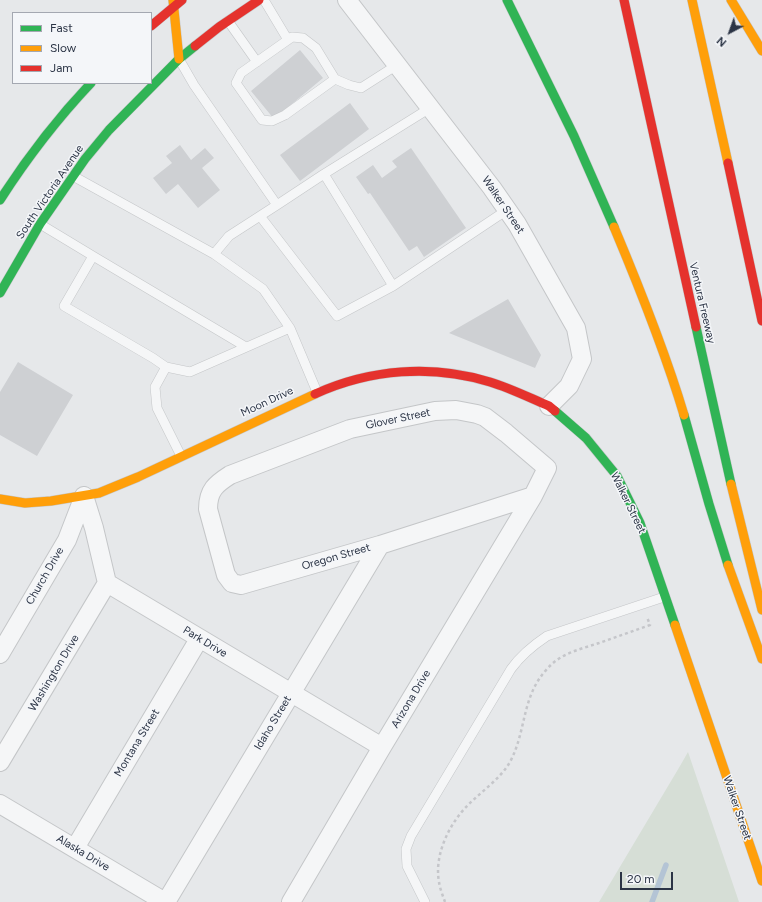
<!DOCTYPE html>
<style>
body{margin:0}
#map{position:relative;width:762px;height:902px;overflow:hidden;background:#e6e8ea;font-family:Figtree,sans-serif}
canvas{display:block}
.legend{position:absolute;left:12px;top:12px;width:140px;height:72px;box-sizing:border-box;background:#f4f6f9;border:1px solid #a4a8b1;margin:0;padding:5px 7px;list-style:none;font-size:12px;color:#2b3445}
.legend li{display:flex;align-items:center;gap:8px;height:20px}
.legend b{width:20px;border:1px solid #a4a8b1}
.north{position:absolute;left:710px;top:12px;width:40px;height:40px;-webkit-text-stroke:3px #f4f6f9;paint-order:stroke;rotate:221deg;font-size:11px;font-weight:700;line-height:16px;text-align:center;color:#2b3445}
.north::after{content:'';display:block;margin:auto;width:14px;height:18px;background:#2b3445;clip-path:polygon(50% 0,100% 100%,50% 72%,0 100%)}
.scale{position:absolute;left:620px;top:872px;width:53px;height:18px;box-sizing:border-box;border:2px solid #2b3445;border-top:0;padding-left:5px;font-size:12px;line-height:14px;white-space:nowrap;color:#2b3445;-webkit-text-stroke:3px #f4f6f9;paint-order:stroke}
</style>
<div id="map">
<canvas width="762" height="902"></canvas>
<ul class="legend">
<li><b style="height:5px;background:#30b455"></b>Fast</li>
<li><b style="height:5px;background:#ff9f0a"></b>Slow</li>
<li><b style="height:5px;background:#e5322d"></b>Jam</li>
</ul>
<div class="north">N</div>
<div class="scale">20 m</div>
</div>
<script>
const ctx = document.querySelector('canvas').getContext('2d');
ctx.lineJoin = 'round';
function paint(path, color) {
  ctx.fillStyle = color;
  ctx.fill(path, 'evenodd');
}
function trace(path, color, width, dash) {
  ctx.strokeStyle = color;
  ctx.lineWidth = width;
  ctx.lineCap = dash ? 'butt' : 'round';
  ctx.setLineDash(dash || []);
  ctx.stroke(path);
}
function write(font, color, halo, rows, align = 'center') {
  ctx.font = font + ' Figtree,sans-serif';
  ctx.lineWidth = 3;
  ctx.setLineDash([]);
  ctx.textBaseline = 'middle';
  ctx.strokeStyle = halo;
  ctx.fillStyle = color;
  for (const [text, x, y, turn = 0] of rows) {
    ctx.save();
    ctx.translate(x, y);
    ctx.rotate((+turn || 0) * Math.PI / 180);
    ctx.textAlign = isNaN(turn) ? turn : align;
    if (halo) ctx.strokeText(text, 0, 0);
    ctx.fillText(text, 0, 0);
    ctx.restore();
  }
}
paint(new Path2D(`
 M688,752L739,902H599L680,766Z`), '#d6ded6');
trace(new Path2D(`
 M652,902L666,865`), '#b4c4d5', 5.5);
paint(new Path2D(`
 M300,50L323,78L274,119L251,91Z
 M350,103L369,129L300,181L280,155Z
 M180,145L191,160L205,148L214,158L202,168L220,190L198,208L178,184L166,194L153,178L172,163L166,156Z
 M411,148L466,228L424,257L417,246L409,251L370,193L368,194L356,177L373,165L382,178L397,167L392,161Z
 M508,299L541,355L535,368L449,333Z
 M18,362L73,395L37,456L0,435V392Z`), '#ced0d3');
const lane = new Path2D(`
 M264,0L288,40
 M228,21L257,62
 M179,59L194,85L277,205L229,236L214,254L263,289L290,328L317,392
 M335,79L285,115L272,121L262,120L236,83L241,73L292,37L303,38L316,48L335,79L349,85L361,88L397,65
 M324,174L430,108
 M73,176L214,254
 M260,216L337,316L393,286L324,174L277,205
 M40,224L93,256
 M393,286L507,210
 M246,347L93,256L64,306L153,358L166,367L190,372L290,328
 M166,367L155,387L157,408L181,456
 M425,902L407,866L406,849L411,836L511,669C521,655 532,646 547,636L664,597`);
const street = new Path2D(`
 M347,0L492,188L517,224L576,328L582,359L569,386L549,406
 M84,496L94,528L107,583L382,747
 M0,654L67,540L84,496
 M0,762L107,583
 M0,804L165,902
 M75,848L199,639
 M166,902L380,545
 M291,902L382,747L533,496L547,468L506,433L485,417L477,414L456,410L435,411L350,429L230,475C216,484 208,490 208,509L226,575L232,583L241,585L380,545L533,496`);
const fast = new Path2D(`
 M507,0L574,136L614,227
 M0,200C27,158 57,119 91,83
 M0,293L40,224L85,159L109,130L179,59L195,46
 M696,327L731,484
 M555,411L586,438L617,476L640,523L675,625
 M684,415L709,504L728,565`);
const slow = new Path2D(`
 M173,0L179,59
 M692,0L728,163
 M731,0L762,51
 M614,227C640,289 665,351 684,415
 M731,484L762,610
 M0,499L25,503L51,501L99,493L138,477L315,394
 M728,565L762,659
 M675,625L762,881`);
const jam = new Path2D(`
 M624,0L696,327
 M151,26L182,0
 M195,46L219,27L259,0
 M728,163L762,321
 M315,394C370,369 432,364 490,382C510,388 530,398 549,406L555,411`);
trace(lane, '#c4c6c8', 10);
trace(street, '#c4c6c8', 20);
trace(fast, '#c4c6c8', 10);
trace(slow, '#c4c6c8', 10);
trace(jam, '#c4c6c8', 10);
trace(new Path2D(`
 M445,902C443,896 440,889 439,882C434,855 449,824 468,805C482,791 500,779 510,762C527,730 521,696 548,668C561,653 581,649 599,643C616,637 633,631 650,625L647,617`), '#c5c6ca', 2.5, [3, 3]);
trace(lane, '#f5f6f7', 9);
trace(street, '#f5f6f7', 18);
trace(fast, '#30b455', 9);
trace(slow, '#ff9f0a', 9);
trace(jam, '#e5322d', 9);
write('11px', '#2b3445', '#f4f6f9', [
 ["South Victoria Avenue",50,192,-56],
 ["Walker Street",503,205,56],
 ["Ventura Freeway",702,303,77],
 ["Moon Drive",267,402,-25],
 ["Glover Street",398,419,-12],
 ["Walker Street",628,503,64],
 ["Oregon Street",336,557,-16],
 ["Church Drive",45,576,-60],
 ["Park Drive",205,642,31],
 ["Washington Drive",54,673,-59],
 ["Arizona Drive",411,699,-59],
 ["Idaho Street",273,723,-59],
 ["Montana Street",137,743,-59],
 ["Walker Street",737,808,71],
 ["Alaska Drive",83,853,31]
]);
</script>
